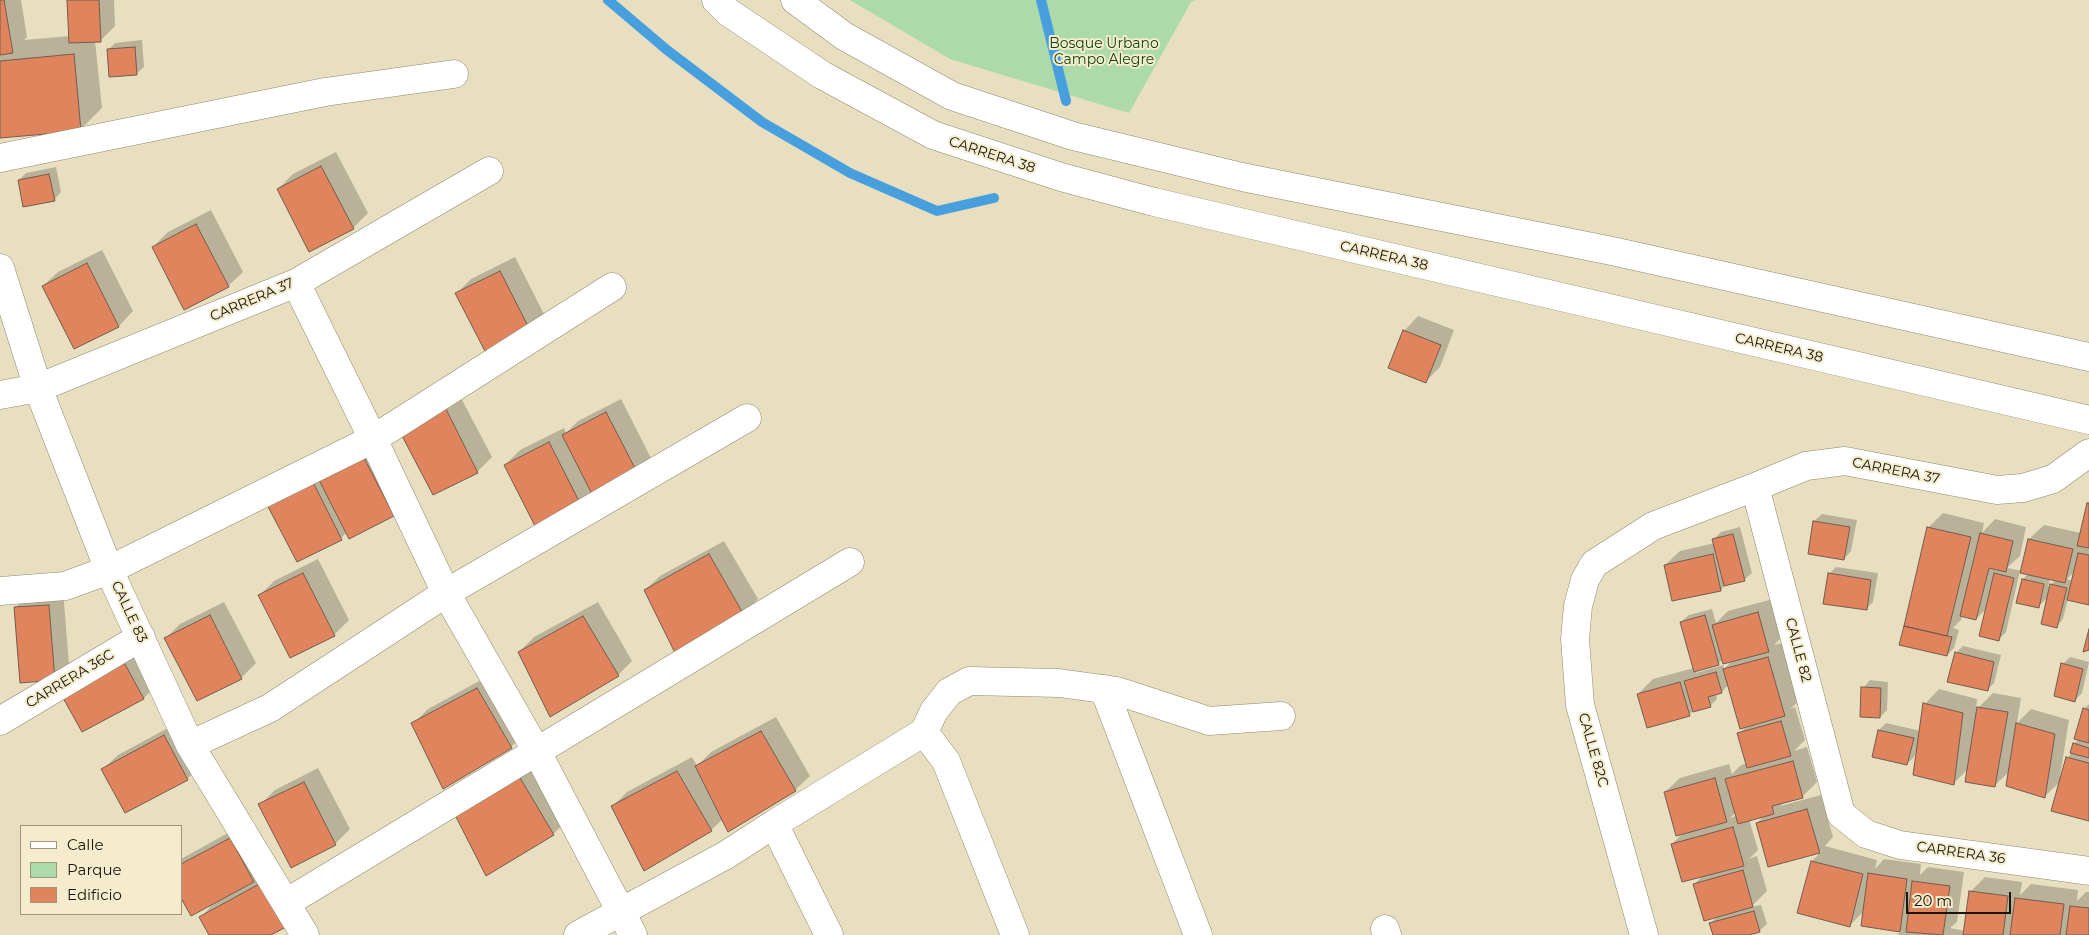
<!DOCTYPE html>
<html>
<head>
<meta charset="utf-8">
<style>
  body { margin:0 }
  #map { position:relative; width:2089px; height:935px; overflow:hidden; background:#e7dfc0; font-family:Montserrat,sans-serif }
  canvas { display:block }
  .legend { position:absolute; left:20px; top:825px; width:162px; height:90px; box-sizing:border-box; background:#f4eccd; border:1px solid #9c967f; margin:0; padding:6px 9px; list-style:none; font-size:15px; color:#18150a }
  .legend li { display:flex; align-items:center; gap:10px; height:25px }
  .legend b { width:25px; border:1px solid #9c967f }
  .scale { position:absolute; left:1906px; top:892px; width:105px; height:22px; box-sizing:border-box; border:2px solid #18150a; border-top:0; padding-left:6px; font-size:15px; line-height:18px; white-space:nowrap; color:#18150a; -webkit-text-stroke:4px #f4eccd; paint-order:stroke }
</style>
</head>
<body>
<div id="map">
<canvas width="2089" height="935"></canvas>
<ul class="legend">
<li><b style="height:6px;background:#fff"></b>Calle</li>
<li><b style="height:14px;background:#acdaaa"></b>Parque</li>
<li><b style="height:14px;background:#df845d"></b>Edificio</li>
</ul>
<div class="scale">20 m</div>
</div>
<script>
const ctx = document.querySelector('canvas').getContext('2d');
ctx.lineJoin = 'round';
function fillPath(path, color) {
  ctx.fillStyle = color;
  ctx.fill(path, 'evenodd');
}
function shape(rows) {
  const path = new Path2D();
  for (const r of rows) {
    path.moveTo(r[0], r[1]);
    for (let i = 2; i < r.length; i += 2) path.lineTo(r[i], r[i + 1]);
  }
  return path;
}
function trace(path, color, width, dash) {
  ctx.strokeStyle = color;
  ctx.lineWidth = width;
  ctx.lineCap = dash ? 'butt' : 'round';
  ctx.setLineDash(dash || []);
  ctx.stroke(path);
}
function label(font, color, halo, rows, align = 'center') {
  ctx.font = font + ' Montserrat,sans-serif';
  ctx.lineWidth = 4;
  ctx.setLineDash([]);
  ctx.textBaseline = 'middle';
  ctx.strokeStyle = halo;
  ctx.fillStyle = color;
  for (const [text, x, y, turn = 0] of rows) {
    ctx.save();
    ctx.translate(x, y);
    ctx.rotate((+turn || 0) * Math.PI / 180);
    ctx.textAlign = isNaN(turn) ? turn : align;
    if (halo) ctx.strokeText(text, 0, 0);
    ctx.fillText(text, 0, 0);
    ctx.restore();
  }
}
fillPath(shape([
  [850,0,1195,0,1191,2,1129,113,950,59]
]), '#acdaaa');
fillPath(shape([
  [0,0,21,0,27,37,24,40,70,36,69,0,114,0,115,26,100,41,95,41,102,108,81,129,0,137],
  [142,40,144,67,136,74,108,50,115,43],
  [336,152,368,213,353,228,309,250,278,189,293,174],
  [56,167,61,192,54,200,19,180,26,173],
  [211,210,243,272,228,286,153,247,168,232],
  [102,250,133,311,119,326,75,348,43,286,58,272],
  [515,257,546,318,531,333,456,294,471,279],
  [1418,316,1454,330,1440,367,1426,381,1404,331],
  [460,396,492,457,477,472,402,432],
  [621,399,652,460,580,504,505,465,520,450,564,428,566,433,578,421],
  [377,440,408,501,394,515,350,537,347,532,341,538,266,499],
  [2089,503,2089,604,2068,599,2063,619,2056,627,2048,597,2038,607,2018,602,2023,579,2029,573,2020,571,2006,632,1999,639,1987,608,1976,619,1962,616,1961,620,1953,628,1959,630,1954,648,1947,655,1928,528,1943,513,1984,523,1982,533,1995,519,2026,527,2020,556,2007,568,2022,571,2029,539,2044,525,2081,533],
  [2075,571,2073,581,2067,579],
  [2050,578,2056,580,2048,587],
  [1822,514,1857,520,1851,551,1844,559,1814,521],
  [1740,527,1752,573,1744,580,1725,585,1721,590,1665,565,1680,551,1715,543,1714,539,1721,532],
  [724,541,758,599,743,614,645,590,660,576],
  [318,559,349,620,334,635,291,657,260,595,274,581],
  [1836,567,1878,573,1873,602,1866,609,1829,574],
  [63,590,69,665,54,679,15,608,30,593],
  [1773,599,1783,636,1774,645,1783,643,1799,701,1790,709,1795,707,1805,740,1794,751,1807,747,1817,782,1802,797,1785,801,1780,806,1821,795,1833,837,1825,846,1877,860,1875,869,1884,859,1921,864,1920,875,1928,867,1964,872,1957,922,1950,928,1965,931,1970,892,1985,877,2022,882,2020,895,2031,884,2078,890,2077,901,2086,892,2089,892,2089,935,1897,935,1902,931,1862,925,1864,911,1849,926,1812,861,1822,851,1769,866,1757,823,1765,815,1749,819,1758,850,1749,859,1757,856,1767,891,1751,907,1761,905,1767,924,1759,931,1744,935,1714,935,1711,923,1719,915,1695,884,1703,875,1672,844,1684,832,1665,792,1680,778,1729,764,1732,774,1741,765,1747,763,1739,734,1748,725,1728,685,1722,692,1716,694,1717,699,1710,706,1694,710,1689,715,1638,694,1653,679,1694,668,1681,622,1689,615,1712,609,1716,623,1728,611],
  [1723,659,1733,660,1724,669,1723,665,1696,673,1695,670,1718,664],
  [1736,812,1737,816,1730,818],
  [224,602,256,663,241,678,166,638,180,624],
  [598,602,632,661,618,675,519,652,534,637],
  [135,641,158,684,144,698,83,731],
  [1963,646,2001,655,1994,683,1987,690,1956,653],
  [2070,657,2089,662,2082,693,2075,700,2063,664],
  [492,674,526,732,511,747,444,787,413,724,428,709],
  [1870,680,1888,682,1887,710,1880,717,1863,688],
  [1939,689,1977,699,1976,710,1993,693,2021,698,2017,723,2031,709,2069,720,2060,776,2062,776,2067,758,2073,752,2074,744,2079,739,2084,709,2089,704,2089,820,2061,781,2045,796,2010,771,1994,786,1969,768,1954,783,1918,751,1916,751,1914,757,1907,764,1879,730,1886,723,1921,731,1925,704],
  [776,717,810,776,795,790,723,819,711,830,613,806,627,792,692,757,697,766,711,752],
  [179,722,202,764,187,779,103,769,118,755],
  [534,762,568,820,553,834,455,811],
  [318,768,350,829,335,844,260,805,275,790],
  [244,824,268,867,254,881,276,869,268,935,210,935,201,917,214,903,181,895,181,859]
]), '#0003');
trace(shape([
  [608,0,667,50,762,122,850,173,937,211,994,198],
  [1041,0,1066,101]
]), '#489fdd', 10);
const building = shape([
  [0,0,4,0,13,53,0,55,0,0],
  [67,0,99,0,101,42,69,43,67,0],
  [135,47,137,75,109,77,107,49,135,47],
  [74,54,81,131,0,138,0,61,74,54],
  [321,166,354,229,309,252,277,189,321,166],
  [49,174,55,201,23,207,18,180,49,174],
  [196,224,229,287,184,310,152,247,196,224],
  [87,263,119,327,74,349,42,286,87,263],
  [500,271,532,334,488,357,455,293,500,271],
  [1403,330,1441,345,1426,383,1388,368,1403,330],
  [446,409,478,473,433,495,400,432,446,409],
  [606,412,639,476,594,498,562,435,606,412],
  [549,442,581,505,536,528,504,465,549,442],
  [362,454,394,516,349,539,317,476,362,454],
  [310,476,342,540,297,562,264,499,310,476],
  [2087,503,2089,503,2089,548,2077,546,2087,503],
  [1813,521,1850,527,1844,560,1808,554,1813,521],
  [1927,527,1971,537,1947,636,1904,626,1927,527],
  [1980,533,2013,541,2006,572,1989,568,1976,620,1960,616,1980,533],
  [1733,534,1745,581,1724,586,1712,539,1733,534],
  [2028,539,2073,549,2065,583,2020,573,2028,539],
  [2078,553,2089,555,2089,605,2067,600,2078,553],
  [709,554,744,615,676,655,644,590,709,554],
  [1713,554,1721,591,1672,601,1664,565,1713,554],
  [303,573,335,636,290,658,258,595,303,573],
  [1828,573,1871,580,1867,610,1823,604,1828,573],
  [1994,573,2014,578,1999,641,1979,636,1994,573],
  [2022,579,2044,584,2039,608,2016,603,2022,579],
  [2050,584,2067,588,2057,628,2041,624,2050,584],
  [49,605,55,680,20,683,14,607,49,605],
  [1758,612,1769,652,1723,664,1712,625,1758,612],
  [210,615,242,679,197,701,164,638,210,615],
  [1705,615,1719,665,1694,672,1680,622,1705,615],
  [583,616,619,676,550,717,518,652,583,616],
  [1904,626,1952,637,1947,656,1899,645,1904,626],
  [2089,629,2089,650,2083,652,2089,629],
  [1955,652,1994,662,1988,691,1947,682,1955,652],
  [120,655,144,699,82,732,58,689,120,655],
  [1768,657,1785,716,1740,729,1723,669,1768,657],
  [2061,663,2083,669,2075,702,2054,696,2061,663],
  [1716,672,1722,693,1708,697,1711,707,1693,712,1684,681,1716,672],
  [1680,682,1690,716,1647,728,1637,694,1680,682],
  [1861,687,1881,688,1880,718,1860,717,1861,687],
  [477,688,512,748,443,789,411,723,477,688],
  [1923,703,1963,713,1954,785,1913,775,1923,703],
  [1977,707,2008,712,1995,787,1965,782,1977,707],
  [2083,708,2089,710,2089,743,2074,739,2083,708],
  [1781,721,1791,756,1747,768,1737,733,1781,721],
  [2016,723,2055,734,2045,798,2006,786,2016,723],
  [1878,730,1914,738,1907,765,1872,757,1878,730],
  [761,731,796,791,728,832,695,766,761,731],
  [164,735,188,780,125,813,101,769,164,735],
  [2073,743,2089,748,2089,758,2070,753,2073,743],
  [2066,757,2089,763,2089,821,2051,811,2066,757],
  [1793,761,1803,798,1772,806,1774,814,1738,824,1725,779,1793,761],
  [677,771,712,831,644,871,611,806,677,771],
  [519,776,554,835,486,876,453,811,519,776],
  [1715,778,1727,822,1676,836,1664,792,1715,778],
  [304,782,336,845,291,868,258,804,304,782],
  [1807,809,1820,853,1768,867,1756,823,1807,809],
  [1733,827,1744,866,1682,882,1671,844,1733,827],
  [230,838,254,882,191,916,181,898,181,864,230,838],
  [1811,861,1863,874,1850,927,1797,913,1811,861],
  [1743,870,1753,907,1704,921,1693,884,1743,870],
  [1868,873,1907,879,1900,932,1861,926,1868,873],
  [1912,881,1950,886,1943,935,1906,932,1912,881],
  [261,883,286,927,271,935,209,935,199,917,261,883],
  [1969,891,2008,896,2003,935,1963,935,1969,891],
  [2015,898,2064,904,2060,935,2010,935,2015,898],
  [2070,906,2089,908,2089,935,2066,935,2070,906],
  [1754,911,1760,932,1749,935,1713,935,1709,923,1754,911]
]);
fillPath(building, '#df845d');
trace(building, '#765a4e', 1);
const minor = shape([
  [0,158,325,92,454,74],
  [0,268,38,388,109,570,190,745,305,935],
  [296,283,373,439,446,593,536,750,633,935],
  [0,395,38,388,296,283,489,171],
  [1755,487,1841,814,1866,834,1900,845,2089,871],
  [0,591,65,586,109,570,373,439,612,287],
  [1104,689,1198,935],
  [0,721,141,637],
  [924,732,946,761,1015,935],
  [190,745,270,708,446,593,747,418],
  [774,824,829,935],
  [286,903,850,562],
  [1385,929,1387,935],
  [578,935,726,855,774,824,924,732,934,711,949,692,969,681,1059,683,1117,691,1209,721,1281,716],
  [1644,935,1580,705,1575,639,1578,606,1585,580,1594,564,1653,526,1755,487,1806,466,1845,461,1997,490,2023,488,2053,479,2089,453]
]);
const major = shape([
  [716,0,728,12,822,75,933,135,1061,177,1154,202,2089,420],
  [795,0,844,36,952,96,1073,136,1242,177,1612,251,2089,357]
]);
trace(minor, '#90886b', 29);
trace(major, '#90886b', 29);
trace(minor, '#fff', 28);
trace(major, '#fff', 28);
label('14px', '#114213', '#f4eccd', [
  ["Bosque Urbano",1104,44],
  ["Campo Alegre",1104,60]
]);
label('14px', '#18150a', '#f4eccd', [
  ["CARRERA 38",992,155,18],
  ["CARRERA 38",1384,256,13],
  ["CARRERA 37",252,300,-23],
  ["CARRERA 38",1779,348,13],
  ["CARRERA 37",1896,471,11],
  ["CALLE 83",129,612,65],
  ["CALLE 82",1798,650,75],
  ["CARRERA 36C",70,679,-31],
  ["CALLE 82C",1593,750,74],
  ["CARRERA 36",1961,853,8]
]);
</script>
</body>
</html>
